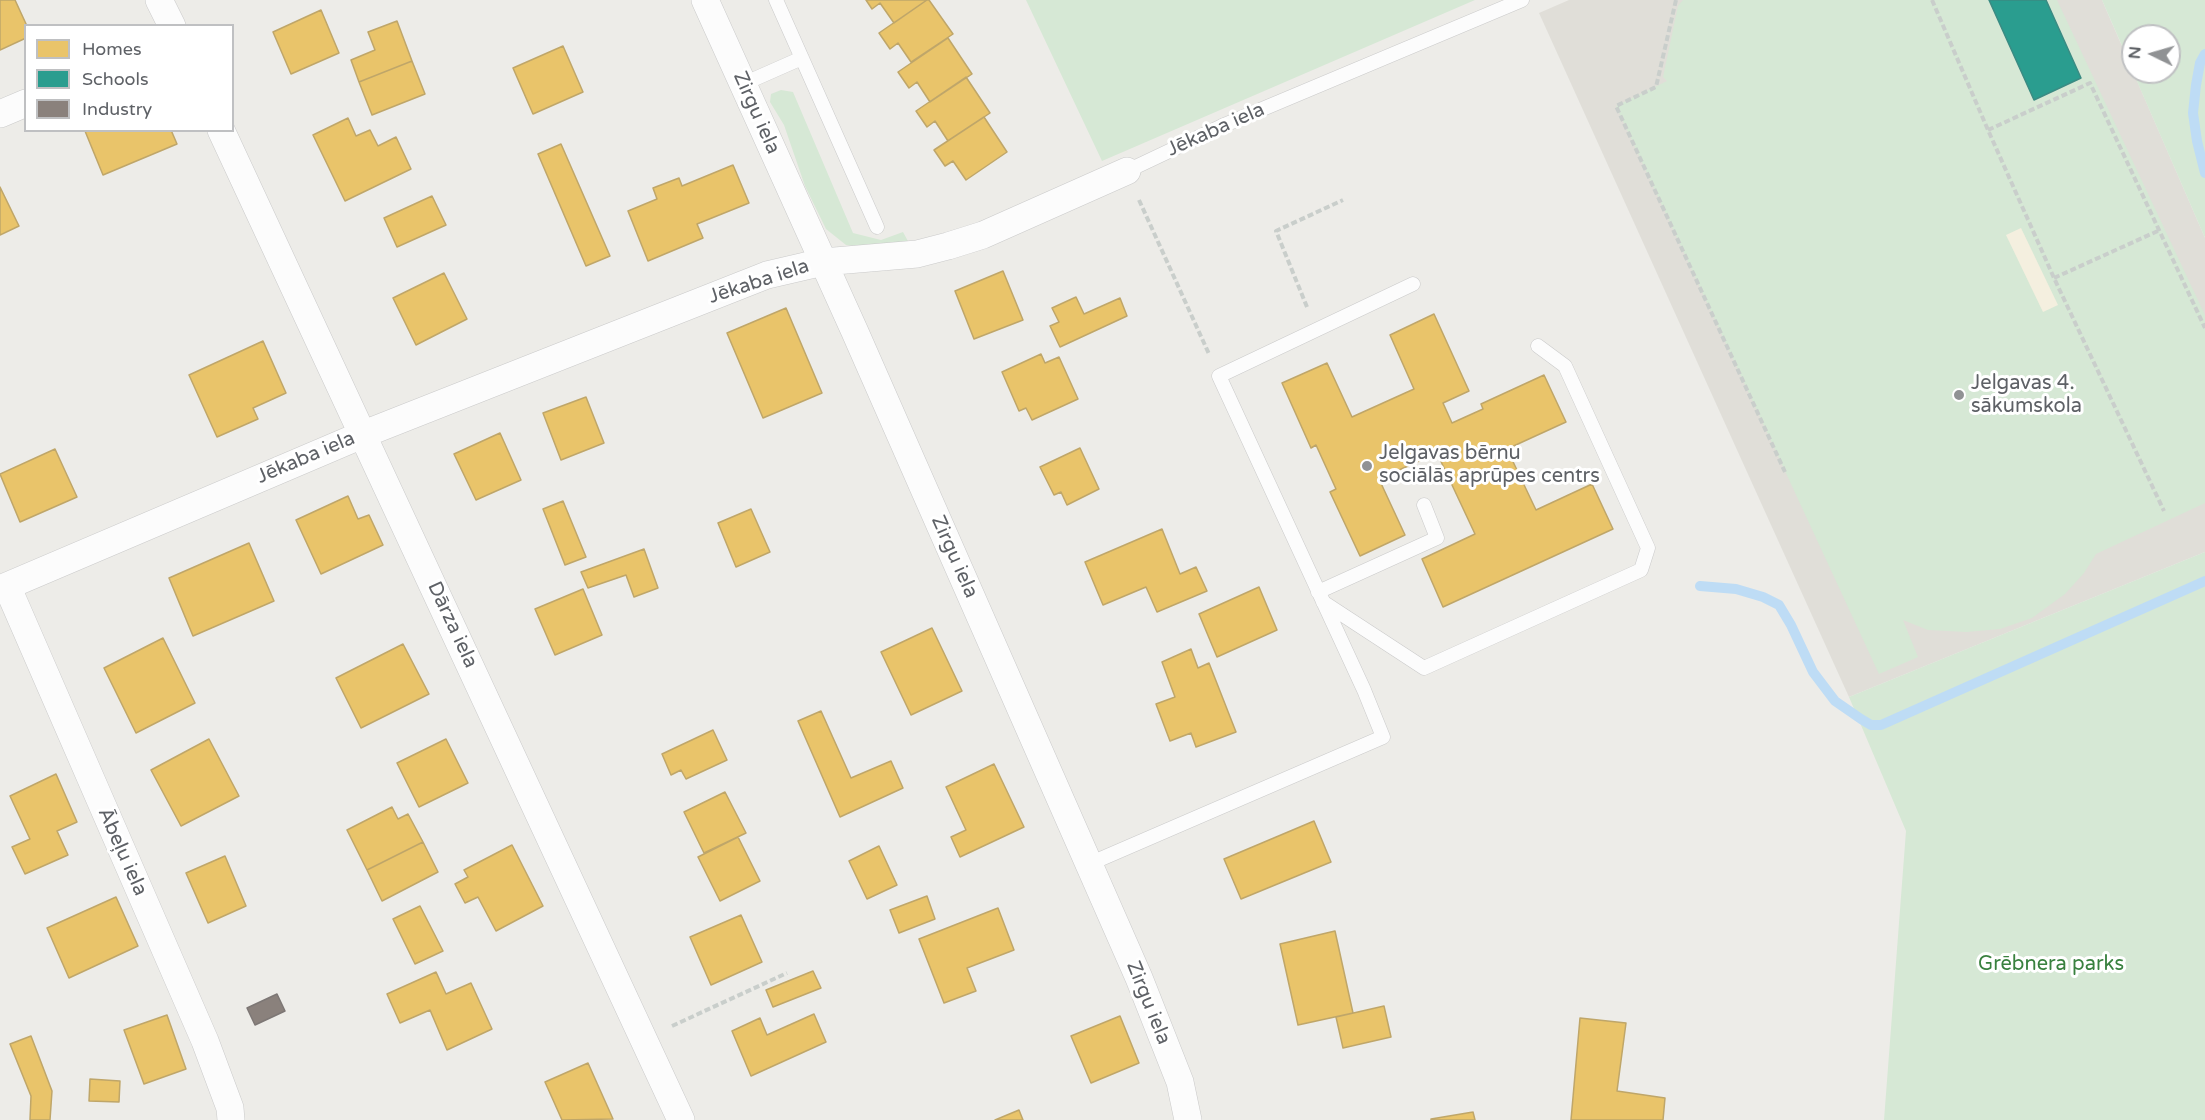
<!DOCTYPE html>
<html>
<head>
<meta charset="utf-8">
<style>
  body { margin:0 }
  #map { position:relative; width:2205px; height:1120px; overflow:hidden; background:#edece8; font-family:"Varela Round",sans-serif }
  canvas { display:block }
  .legend { position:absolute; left:24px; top:24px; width:210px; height:108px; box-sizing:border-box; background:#fff; border:2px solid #bfc0c2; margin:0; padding:8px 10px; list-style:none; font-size:18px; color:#5e6166 }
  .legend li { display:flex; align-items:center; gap:12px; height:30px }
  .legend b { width:30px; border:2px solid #bfc0c2 }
  .north { position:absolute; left:2121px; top:24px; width:60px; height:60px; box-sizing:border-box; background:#fff; border:2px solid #bfc0c2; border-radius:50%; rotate:275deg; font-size:16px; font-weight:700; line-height:24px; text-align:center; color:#5e6166 }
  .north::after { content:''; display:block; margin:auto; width:21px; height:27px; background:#909294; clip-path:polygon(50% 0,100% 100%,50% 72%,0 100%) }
</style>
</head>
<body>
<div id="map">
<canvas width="2205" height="1120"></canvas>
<ul class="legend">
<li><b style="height:16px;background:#e9c46a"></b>Homes</li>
<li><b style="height:16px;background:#2a9d8f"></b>Schools</li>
<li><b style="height:16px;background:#8a817c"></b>Industry</li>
</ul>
<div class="north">N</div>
</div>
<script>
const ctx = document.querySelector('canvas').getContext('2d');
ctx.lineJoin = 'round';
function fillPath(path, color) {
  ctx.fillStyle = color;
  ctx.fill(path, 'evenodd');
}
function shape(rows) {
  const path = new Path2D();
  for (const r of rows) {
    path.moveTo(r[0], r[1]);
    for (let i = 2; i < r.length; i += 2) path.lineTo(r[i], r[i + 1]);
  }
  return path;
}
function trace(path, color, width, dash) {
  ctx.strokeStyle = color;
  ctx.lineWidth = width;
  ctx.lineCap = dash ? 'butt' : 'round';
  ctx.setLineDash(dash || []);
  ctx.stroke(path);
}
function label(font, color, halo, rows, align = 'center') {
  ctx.font = font + ' "Varela Round",sans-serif';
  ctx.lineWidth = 6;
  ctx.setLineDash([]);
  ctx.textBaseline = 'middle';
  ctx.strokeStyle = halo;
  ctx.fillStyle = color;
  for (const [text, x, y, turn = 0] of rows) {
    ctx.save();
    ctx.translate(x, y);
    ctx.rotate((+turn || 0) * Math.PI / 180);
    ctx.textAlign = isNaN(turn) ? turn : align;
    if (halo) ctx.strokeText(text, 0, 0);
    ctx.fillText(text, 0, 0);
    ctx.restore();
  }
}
fillPath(shape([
  [1569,0,2102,0,2205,238,2205,552,1849,697,1539,13]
]), '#e0ded8');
fillPath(shape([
  [1026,0,1475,0,1102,161],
  [1683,0,2057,0,2205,315,2205,503,2096,554,2084,573,2065,594,2032,618,2000,629,1966,632,1928,630,1903,620,1918,657,1879,674,1616,106,1667,81,1663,77,1678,6],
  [2102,0,2205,0,2205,238,2133,72,2169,72,2169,36,2133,36,2133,71],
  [781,90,793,92,853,233,881,240,903,232,909,243,872,248,846,245,826,229,805,186,784,125,770,102,771,94],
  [2205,552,2205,1120,1884,1120,1906,831,1849,697]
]), '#d6e8d5');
fillPath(shape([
  [2021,228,2058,305,2043,312,2006,235]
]), '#f4efdf');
const homes = shape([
  [0,0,15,0,27,26,26,38,0,50,0,0],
  [866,0,927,0,894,23,880,3,872,9,866,0],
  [927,0,929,0,953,34,911,62,898,43,890,49,879,33,927,0],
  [321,10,339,53,291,74,273,32,321,10],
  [397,21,412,61,359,82,351,60,375,50,368,32,397,21],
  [948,38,972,74,930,102,917,82,909,88,898,72,948,38],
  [563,46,583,92,533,114,513,68,563,46],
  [412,61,425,94,372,115,359,82,412,61],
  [966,77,990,113,948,141,935,121,927,127,916,111,966,77],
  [984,117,1007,152,966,180,953,161,945,166,934,150,984,117],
  [348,118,356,136,370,130,378,146,396,137,411,169,345,201,313,135,348,118],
  [171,130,177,144,103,175,85,131,171,130],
  [561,144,610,256,586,266,538,154,561,144],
  [733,165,749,203,697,224,703,238,648,261,628,211,657,199,653,188,679,178,682,186,733,165],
  [0,187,19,226,0,235,0,187],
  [432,196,446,225,397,247,384,218,432,196],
  [1003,271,1023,320,974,339,955,291,1003,271],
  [444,273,467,319,416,345,393,298,444,273],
  [1076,297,1084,314,1120,298,1127,316,1060,347,1050,326,1059,322,1052,308,1076,297],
  [786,308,822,393,763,418,727,333,786,308],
  [1434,314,1469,391,1443,403,1452,423,1483,409,1481,404,1544,375,1566,422,1507,449,1536,510,1592,484,1613,529,1443,607,1422,559,1475,534,1437,453,1379,479,1405,535,1360,556,1330,492,1336,489,1316,445,1311,448,1282,383,1327,363,1352,417,1414,389,1390,335,1434,314],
  [263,341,286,393,253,408,258,419,217,437,189,375,263,341],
  [1041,354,1045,363,1059,357,1078,399,1032,420,1026,408,1019,411,1002,372,1041,354],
  [586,397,604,443,561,460,543,413,586,397],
  [500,433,521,480,476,500,454,454,500,433],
  [1080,448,1099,489,1067,505,1061,492,1054,495,1040,467,1080,448],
  [55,449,77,497,20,522,0,474,55,449],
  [348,496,358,519,369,515,383,545,321,574,296,520,348,496],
  [563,501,586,557,565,565,543,509,563,501],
  [751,509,770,552,736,567,718,523,751,509],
  [1162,529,1180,574,1196,567,1207,591,1157,612,1146,587,1103,605,1085,562,1162,529],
  [249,543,274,601,193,636,169,578,249,543],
  [644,549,658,588,634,597,626,575,588,588,581,572,644,549],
  [1259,587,1277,630,1217,657,1199,614,1259,587],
  [583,589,602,635,555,655,535,609,583,589],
  [932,628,962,691,911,715,881,652,932,628],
  [163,638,195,703,136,733,104,668,163,638],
  [403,644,429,694,361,728,336,678,403,644],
  [1191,649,1198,668,1209,663,1236,732,1196,747,1191,733,1170,741,1156,704,1175,697,1162,662,1191,649],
  [821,711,851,778,891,761,903,788,840,817,798,721,821,711],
  [713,730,727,760,686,779,681,770,671,775,662,754,713,730],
  [209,739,239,796,181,826,151,770,209,739],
  [446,739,468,783,419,807,397,763,446,739],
  [994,764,1024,827,960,857,951,837,966,830,946,787,994,764],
  [56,774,77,822,57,831,68,855,25,874,12,847,30,839,10,796,56,774],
  [725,792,746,833,704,853,684,812,725,792],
  [392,807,398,819,408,814,423,842,367,870,347,830,392,807],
  [1314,821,1331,862,1241,899,1224,859,1314,821],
  [738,837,760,881,720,901,698,857,738,837],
  [423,842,438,872,382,901,367,870,423,842],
  [512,845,543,906,496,931,478,897,465,903,455,884,468,877,464,870,512,845],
  [879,846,897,885,867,899,849,861,879,846],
  [225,856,246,906,208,923,186,873,225,856],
  [927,896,935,919,899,933,890,910,927,896],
  [116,897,138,946,69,978,47,928,116,897],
  [420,906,443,951,415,964,393,919,420,906],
  [998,908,1014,950,967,968,976,991,944,1003,919,939,998,908],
  [741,915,762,962,711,985,690,937,741,915],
  [1335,931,1353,1013,1298,1025,1280,944,1335,931],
  [813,971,821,988,773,1007,766,990,813,971],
  [436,972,446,994,471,983,492,1029,447,1050,430,1010,400,1023,387,994,436,972],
  [1384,1006,1391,1037,1343,1048,1336,1017,1384,1006],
  [814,1014,826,1042,751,1076,732,1031,760,1018,767,1035,814,1014],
  [167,1015,186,1069,144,1084,124,1030,167,1015],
  [1120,1016,1139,1063,1091,1083,1071,1036,1120,1016],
  [1580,1018,1626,1023,1617,1091,1665,1098,1663,1120,1571,1120,1580,1018],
  [31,1036,52,1091,50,1120,30,1120,31,1096,10,1044,31,1036],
  [588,1063,613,1119,562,1120,545,1082,588,1063],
  [90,1079,120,1081,119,1102,89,1101,90,1079],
  [1019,1110,1023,1120,995,1120,1019,1110],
  [1473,1112,1475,1120,1431,1120,1431,1119,1473,1112]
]);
fillPath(homes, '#e9c46a');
trace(homes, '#bfa669', 1.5);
const schools = shape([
  [1989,0,2046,0,2081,78,2034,100,1989,0]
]);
fillPath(schools, '#2a9d8f');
trace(schools, '#3a8b83', 1.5);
const industry = shape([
  [277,994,285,1011,255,1025,247,1008,277,994]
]);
fillPath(industry, '#8a817c');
trace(industry, '#7d7775', 1.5);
trace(shape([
  [2205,54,2200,63,2196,85,2193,113,2197,141,2205,173],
  [1700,586,1736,589,1763,597,1779,605,1791,625,1813,672,1835,701,1861,719,1871,725,1881,725,2205,581]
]), '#bedcf5', 10);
const service = shape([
  [776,0,877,227],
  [743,84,802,58],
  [1127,171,1222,126,1522,0],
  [1318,592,1437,538,1424,505],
  [1323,602,1424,668,1641,570,1648,548,1565,366,1538,346],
  [1089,864,1383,737,1364,690,1219,376,1413,284]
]);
const minor = shape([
  [159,0,172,26],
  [705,0,855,332,1139,978,1180,1082,1188,1120],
  [0,114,26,103],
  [221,130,681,1120],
  [7,586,205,1041,230,1108,231,1120],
  [0,589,364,434,767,275,823,262,917,254,948,246,983,235,1127,171]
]);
trace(service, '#cacaca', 15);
trace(minor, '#cacaca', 28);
trace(shape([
  [1676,0,1656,87,1616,106,1785,472],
  [1932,0,1988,130,2054,278,2164,511],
  [1988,130,2090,83,2205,328],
  [1139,200,1209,354],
  [2054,278,2160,230],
  [1307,307,1276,231,1343,200],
  [672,1026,787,973]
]), '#c9cecb', 4, [6, 3]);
trace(service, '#fcfcfc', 14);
trace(minor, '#fcfcfc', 27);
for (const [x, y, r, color] of [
  [1959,395,6,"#909294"],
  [1367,466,6,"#909294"]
]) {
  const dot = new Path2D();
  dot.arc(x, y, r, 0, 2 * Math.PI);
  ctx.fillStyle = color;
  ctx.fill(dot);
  trace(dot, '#fff', 2);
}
label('20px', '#5e6166', '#fff', [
  ["Zirgu iela",756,113,66],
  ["Jēkaba iela",1216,130,-24],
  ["Jēkaba iela",759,282,-18],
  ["Jēkaba iela",306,458,-23],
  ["Zirgu iela",954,557,66],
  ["Dārza iela",452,625,65],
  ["Ābeļu iela",122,852,66],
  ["Zirgu iela",1148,1003,68]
]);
label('20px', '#5e6166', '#fff', [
  ["Jelgavas 4.",1971,384],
  ["sākumskola",1971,407],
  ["Jelgavas bērnu",1379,454],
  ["sociālās aprūpes centrs",1379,477]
], 'left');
label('20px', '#39813f', '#fff', [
  ["Grēbnera parks",2051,965]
]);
</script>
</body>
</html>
